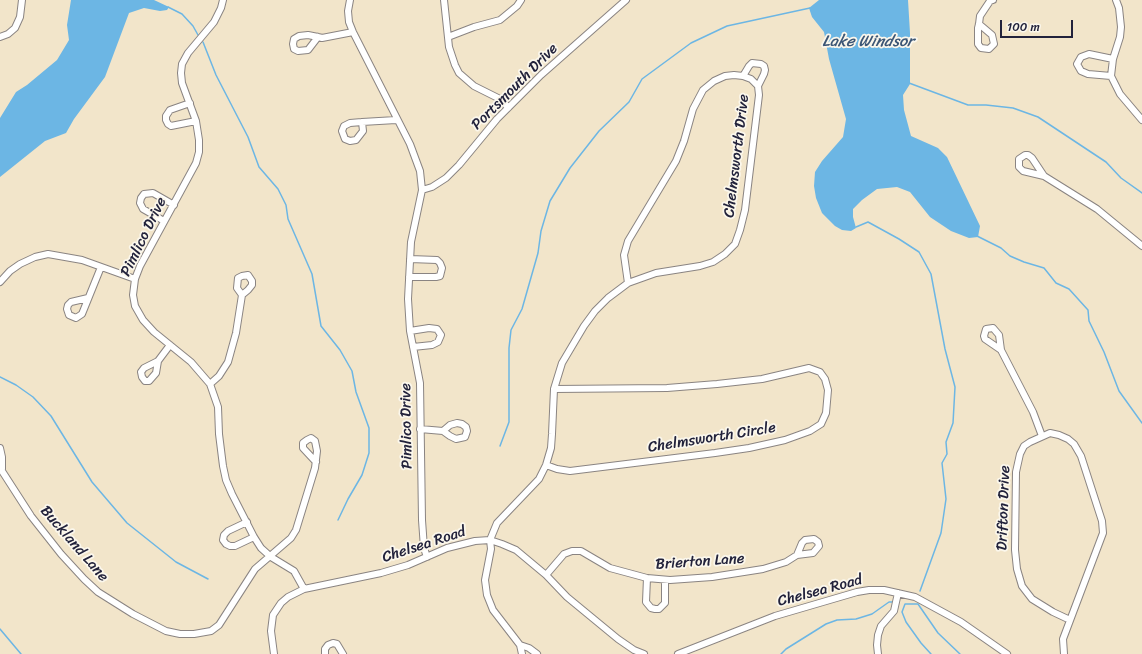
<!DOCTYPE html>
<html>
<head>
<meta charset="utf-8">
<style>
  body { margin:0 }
  #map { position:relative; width:1142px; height:654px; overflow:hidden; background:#f2e5ca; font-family:Sriracha,sans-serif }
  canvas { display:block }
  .scale { position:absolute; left:1000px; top:20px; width:73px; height:18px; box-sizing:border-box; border:2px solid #22223b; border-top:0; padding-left:5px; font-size:12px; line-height:14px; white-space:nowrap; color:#22223b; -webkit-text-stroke:3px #fbf7ec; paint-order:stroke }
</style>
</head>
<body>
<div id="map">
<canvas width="1142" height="654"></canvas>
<div class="scale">100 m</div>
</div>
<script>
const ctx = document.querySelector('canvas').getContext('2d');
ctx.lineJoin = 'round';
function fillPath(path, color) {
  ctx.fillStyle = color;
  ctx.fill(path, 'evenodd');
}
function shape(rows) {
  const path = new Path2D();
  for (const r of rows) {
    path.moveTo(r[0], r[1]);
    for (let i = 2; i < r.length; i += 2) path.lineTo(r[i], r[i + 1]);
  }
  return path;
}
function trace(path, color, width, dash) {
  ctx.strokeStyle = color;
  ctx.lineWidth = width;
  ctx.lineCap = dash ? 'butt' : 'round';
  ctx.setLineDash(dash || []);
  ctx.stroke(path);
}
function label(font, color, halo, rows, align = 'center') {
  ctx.font = font + ' Sriracha,sans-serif';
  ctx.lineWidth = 3.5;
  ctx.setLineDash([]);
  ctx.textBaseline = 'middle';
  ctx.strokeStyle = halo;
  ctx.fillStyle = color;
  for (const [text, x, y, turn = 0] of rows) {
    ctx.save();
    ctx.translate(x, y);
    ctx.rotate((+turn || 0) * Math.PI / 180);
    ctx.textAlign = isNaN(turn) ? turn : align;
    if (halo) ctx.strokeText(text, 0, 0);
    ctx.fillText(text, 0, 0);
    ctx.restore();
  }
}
fillPath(shape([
  [71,0,154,0,169,7,167,10,160,11,144,8,129,13,105,77,74,119,66,133,45,141,0,177,0,118,16,92,27,85,57,60,69,40,67,25],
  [819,0,908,0,910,33,910,84,903,95,904,110,911,136,938,148,947,157,980,226,978,237,969,238,951,231,930,217,910,192,897,187,877,189,862,200,853,209,853,217,856,228,851,231,842,230,835,226,822,213,816,198,814,186,815,172,822,161,843,137,846,119,829,59,824,32,812,17,809,8]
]), '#6cb6e4');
trace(shape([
  [168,7,182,14,193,26,198,35],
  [203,42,216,75,248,137,259,167,278,189,286,205,288,219,312,274,321,326,340,350,352,371,356,392,369,428,369,453,362,475,348,499,338,520],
  [909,83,968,105,986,105,1013,108,1038,117,1106,162,1121,178,1142,193],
  [856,227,868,222,899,239,919,252,931,274,945,349,955,387,953,423,946,442,947,454,942,463,946,499,941,533,920,591],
  [977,236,1001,248,1010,256,1024,262,1044,268,1056,283,1069,289,1088,310,1089,321,1104,352,1119,391,1142,423],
  [0,377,16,385,33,397,51,416,92,482,127,523,176,562,208,579],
  [500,446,509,422,509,348,511,330,522,309,538,253,541,231,550,201,570,168,599,131,629,102,642,79,691,43,727,26,810,8],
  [0,629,21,654],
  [781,654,786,649,826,624,837,620,856,619,872,614,889,602,892,602],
  [931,654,921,643,906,622,902,612,905,604,918,604,938,633,960,654]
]), '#6cb6e4', 1.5);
const minor = shape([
  [223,0,221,8,214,22,188,53,182,64,181,73,182,83,196,121,199,140,199,152,196,163,140,266,135,279,133,295,135,306,143,320,154,332,191,362,210,384,218,407,219,434,223,466,226,480,232,494,254,537,261,548,271,557,294,571,304,589],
  [350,0,348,11,349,22,353,32,410,144,420,171,422,190,411,242,408,299,410,331,420,383,422,520,424,548,427,557],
  [444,0,449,47,455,65,459,73,474,86,502,100,508,108],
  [1116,0,1119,8,1121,27,1120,37,1113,59,1111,76,1120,94,1142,120],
  [979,24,992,35,994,44,989,49,981,48,978,44,978,28,979,24,980,16,990,1,993,0],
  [0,37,8,34,15,28,20,17,22,0],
  [318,37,308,50,298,51,294,49,293,44,294,39,299,36,308,35,318,37,322,38,353,32],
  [448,37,474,27,500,20,517,6,521,0],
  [743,76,749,66,752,63,761,64,764,66,765,70,764,74,758,86],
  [1111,76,1088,74,1081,71,1077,64,1081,57,1089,54,1113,59],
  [190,103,170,110,166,116,166,120,168,124,171,126,196,121],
  [362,122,363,131,356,140,350,141,345,139,342,131,344,126,350,123,362,122,396,120],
  [1044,176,1032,158,1028,155,1025,155,1019,159,1019,167,1023,171,1044,176,1097,209,1142,246],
  [422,190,432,187,446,178,459,165,497,119,541,75,626,0],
  [164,221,143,209,140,203,141,198,144,194,153,193,174,205],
  [409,277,436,277,440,276,442,268,440,263,437,260,410,259],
  [0,282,10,271,20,264,35,257,48,254,82,260,135,279],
  [88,298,71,302,68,305,67,309,69,315,76,318,82,314,101,267],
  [410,331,429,328,437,329,441,335,438,342,432,345,413,347],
  [1001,350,985,339,984,336,986,329,993,328,999,335,1001,350,1033,412,1042,436],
  [158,361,156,373,149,381,145,381,142,377,141,372,144,368,158,361,170,345],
  [210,384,219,376,228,362,236,333,242,295,248,290,252,285,252,281,248,275,242,276,238,278,237,288,242,295],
  [420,429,443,431,450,436,456,439,465,437,467,431,466,427,462,424,457,423,450,425,443,431],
  [0,448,2,457,2,469],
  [546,465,557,469,570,471,715,453,749,448,785,440,810,431,821,424,826,413,828,390,825,379,820,372,809,368,762,379,717,384,667,388,554,389],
  [0,468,31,516,61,554,84,579,98,592,133,614,166,631,180,634,194,634,211,631,219,625,255,569,291,538,296,530,315,468,317,451,315,441,311,438,307,440,303,443,303,448,316,462],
  [247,522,228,531,224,535,223,540,226,544,230,546,235,546,254,537],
  [546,575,564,554,572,551,581,551,610,568,647,578,670,580,712,577,763,569,786,562,797,555,813,553,819,546,818,542,814,539,805,540,802,543,797,555],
  [647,578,646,602,651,608,655,609,659,609,665,603,665,580],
  [520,645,529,648,537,654],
  [274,654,271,631,273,615,281,603,288,597,304,589,381,573,408,565,447,548,475,541,490,540,502,544,516,550,546,575,567,597,618,639,634,650,644,654],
  [325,654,325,649,328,645,333,643,337,644,343,654],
  [522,654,520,645,493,610,487,595,485,580,491,549,490,540,497,523,539,479,546,465,551,448,552,434,554,389,562,363,584,326,595,311,608,298,628,283,656,273,700,266,713,262,725,254,735,244,740,230,745,210,759,95,758,86,751,79,743,76,734,75,725,76,714,81,703,90,693,109,684,141,676,161,628,241,624,255,628,283],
  [678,654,775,616,857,592,869,590,884,590,915,597,961,622,1007,654],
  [878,654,877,645,878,635,881,626,894,611,898,593],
  [1064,654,1063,639,1103,533,1102,521,1081,456,1074,444,1068,439,1059,435,1050,433,1030,442,1024,446,1020,454,1016,472,1015,550,1017,569,1022,586,1032,599,1053,612,1070,620]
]);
trace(minor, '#8a8482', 8);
trace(minor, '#fff', 6);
label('15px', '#22223b', '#fbf7ec', [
  ["Portsmouth Drive",515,87,-45],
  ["Chelmsworth Drive",737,156,-83],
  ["Pimlico Drive",144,237,-64],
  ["Pimlico Drive",407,426,-91],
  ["Chelmsworth Circle",712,438,-9],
  ["Drifton Drive",1004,508,-88],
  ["Buckland Lane",74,544,49],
  ["Chelsea Road",424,545,-18],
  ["Brierton Lane",700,562,-4],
  ["Chelsea Road",820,591,-15]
]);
label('italic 16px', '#3c5676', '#fbf7ec', [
  ["Lake Windsor",868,42]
]);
</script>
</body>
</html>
